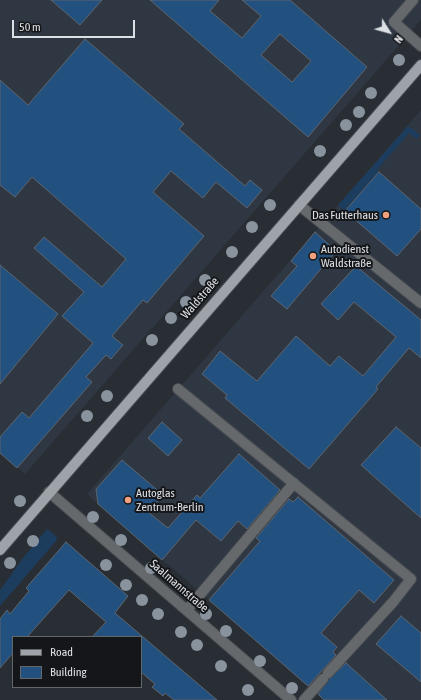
<!DOCTYPE html>
<html>
<head>
<meta charset="utf-8">
<style>
  body { margin:0 }
  #map { position:relative; width:421px; height:700px; overflow:hidden; background:#292e34; font-family:"Asap Condensed",sans-serif }
  canvas { display:block }
  .legend { position:absolute; left:12px; top:636px; width:130px; height:52px; box-sizing:border-box; background:#141619; border:1px solid #64676a; margin:0; padding:5px 7px; list-style:none; font-size:12px; color:#dde0e4 }
  .legend li { display:flex; align-items:center; gap:8px; height:20px }
  .legend b { width:20px; border:1px solid #64676a }
  .north { position:absolute; left:369px; top:12px; width:40px; height:40px; -webkit-text-stroke:3px #141619; paint-order:stroke; rotate:127deg; font-size:11px; font-weight:700; line-height:16px; text-align:center; color:#dde0e4 }
  .north::after { content:''; display:block; margin:auto; width:14px; height:18px; background:#dde0e4; clip-path:polygon(50% 0,100% 100%,50% 72%,0 100%) }
  .scale { position:absolute; left:12px; top:20px; width:123px; height:18px; box-sizing:border-box; border:2px solid #dde0e4; border-top:0; padding-left:5px; font-size:12px; line-height:14px; white-space:nowrap; color:#dde0e4; -webkit-text-stroke:3px #141619; paint-order:stroke }
</style>
</head>
<body>
<div id="map">
<canvas width="421" height="700"></canvas>
<ul class="legend">
<li><b style="height:5px;background:#9ea3aa"></b>Road</li>
<li><b style="height:11px;background:#22507f"></b>Building</li>
</ul>
<div class="north">N</div>
<div class="scale">50 m</div>
</div>
<script>
const ctx = document.querySelector('canvas').getContext('2d');
ctx.lineJoin = 'round';
function fillPath(path, color) {
  ctx.fillStyle = color;
  ctx.fill(path, 'evenodd');
}
function shape(rows) {
  const path = new Path2D();
  for (const r of rows) {
    path.moveTo(r[0], r[1]);
    for (let i = 2; i < r.length; i += 2) path.lineTo(r[i], r[i + 1]);
  }
  return path;
}
function trace(path, color, width, dash) {
  ctx.strokeStyle = color;
  ctx.lineWidth = width;
  ctx.lineCap = dash ? 'butt' : 'round';
  ctx.setLineDash(dash || []);
  ctx.stroke(path);
}
function label(font, color, halo, rows, align = 'center') {
  ctx.font = font + ' "Asap Condensed",sans-serif';
  ctx.lineWidth = 4;
  ctx.setLineDash([]);
  ctx.textBaseline = 'middle';
  ctx.strokeStyle = halo;
  ctx.fillStyle = color;
  for (const [text, x, y, turn = 0] of rows) {
    ctx.save();
    ctx.translate(x, y);
    ctx.rotate((+turn || 0) * Math.PI / 180);
    ctx.textAlign = isNaN(turn) ? turn : align;
    if (halo) ctx.strokeText(text, 0, 0);
    ctx.fillText(text, 0, 0);
    ctx.restore();
  }
}
fillPath(shape([
  [0,0,421,0,421,20,25,474,0,453],
  [421,110,421,700,324,700,87,494]
]), '#2f3742');
fillPath(shape([
  [408,126,420,135,417,139,409,133,377,170,379,172,345,211,338,205],
  [47,529,57,537,56,541,0,606,0,590,23,558]
]), '#1d3d5e');
const building = shape([
  [51,0,102,0,80,25,51,0],
  [150,0,219,0,210,11,242,38,261,16,242,0,290,0,367,67,308,137,150,0],
  [280,34,311,61,292,82,261,55,280,34],
  [85,39,184,124,179,129,245,186,250,180,262,190,247,208,216,182,203,198,171,171,153,192,204,236,147,303,143,300,112,336,123,345,111,359,106,355,86,377,92,382,17,468,0,453,0,437,22,412,29,418,93,343,62,316,84,292,34,248,44,237,102,287,126,259,32,177,15,197,0,185,0,80,28,105,85,39],
  [379,172,421,209,421,229,397,256,345,211,379,172],
  [315,232,336,251,287,309,271,296,297,266,291,261,315,232],
  [0,265,58,314,0,384,0,265],
  [356,266,421,320,421,358,409,348,376,387,378,389,309,469,225,398,227,395,202,374,220,351,257,381,296,336,330,366,339,356,363,376,396,337,354,302,338,320,321,304,356,266],
  [162,422,182,440,168,456,148,438,162,422],
  [396,427,421,448,421,518,361,465,396,427],
  [239,454,280,490,247,529,238,521,221,541,196,520,162,560,98,504,96,489,122,460,163,495,148,512,168,528,197,495,200,498,239,454],
  [298,497,394,580,374,603,359,590,321,633,337,647,333,652,336,655,308,686,209,600,260,541,256,538,289,499,293,502,298,497],
  [66,542,128,596,115,613,217,700,174,700,165,693,163,696,152,687,155,684,141,672,141,637,92,637,106,622,69,590,27,637,13,637,13,653,0,668,0,619,7,610,10,614,29,591,26,588,66,542],
  [401,616,421,633,421,682,376,644,401,616],
  [346,663,366,681,387,700,324,700,318,694,329,679,346,663]
]);
fillPath(building, '#22507f');
trace(building, '#5f656c', 1);
const minor = shape([
  [413,0,394,22,421,46],
  [299,205,421,303],
  [178,389,411,579,393,602,328,673],
  [49,492,291,700],
  [187,610,294,483],
  [304,700,323,679]
]);
const major = shape([
  [0,550,421,65]
]);
trace(minor, '#464a50', 12);
trace(major, '#464a50', 12);
trace(minor, '#66696c', 10);
trace(major, '#9ea3aa', 10);
ctx.fillStyle = '#89939e';
for (const [x, y] of [
  [399,60],
  [371,93],
  [359,112],
  [346,125],
  [320,151],
  [270,205],
  [252,227],
  [232,252],
  [205,280],
  [186,302],
  [171,318],
  [152,340],
  [107,396],
  [87,416],
  [20,501],
  [93,517],
  [121,540],
  [33,541],
  [10,563],
  [106,565],
  [151,568],
  [126,585],
  [142,600],
  [158,614],
  [206,614],
  [226,631],
  [181,632],
  [197,645],
  [260,661],
  [221,666],
  [292,688],
  [248,690]
]) {
  ctx.beginPath();
  ctx.arc(x, y, 6, 0, 2 * Math.PI);
  ctx.fill();
}
for (const [x, y, r, color] of [
  [386,215,4,"#f2a080"],
  [313,256,4,"#f2a080"],
  [128,500,4,"#f2a080"]
]) {
  const dot = new Path2D();
  dot.arc(x, y, r, 0, 2 * Math.PI);
  ctx.fillStyle = color;
  ctx.fill(dot);
  trace(dot, '#141619', 1.5);
}
label('12px', '#dde0e4', '#141619', [
  ["Das Futterhaus",378,215,"right"],
  ["Autodienst",321,249],
  ["Waldstraße",321,263],
  ["Autoglas",136,493],
  ["Zentrum-Berlin",136,507]
], 'left');
label('12px', '#dde0e4', '#141619', [
  ["Waldstraße",200,298,-49],
  ["Saalmannstraße",179,586,41]
]);
</script>
</body>
</html>
